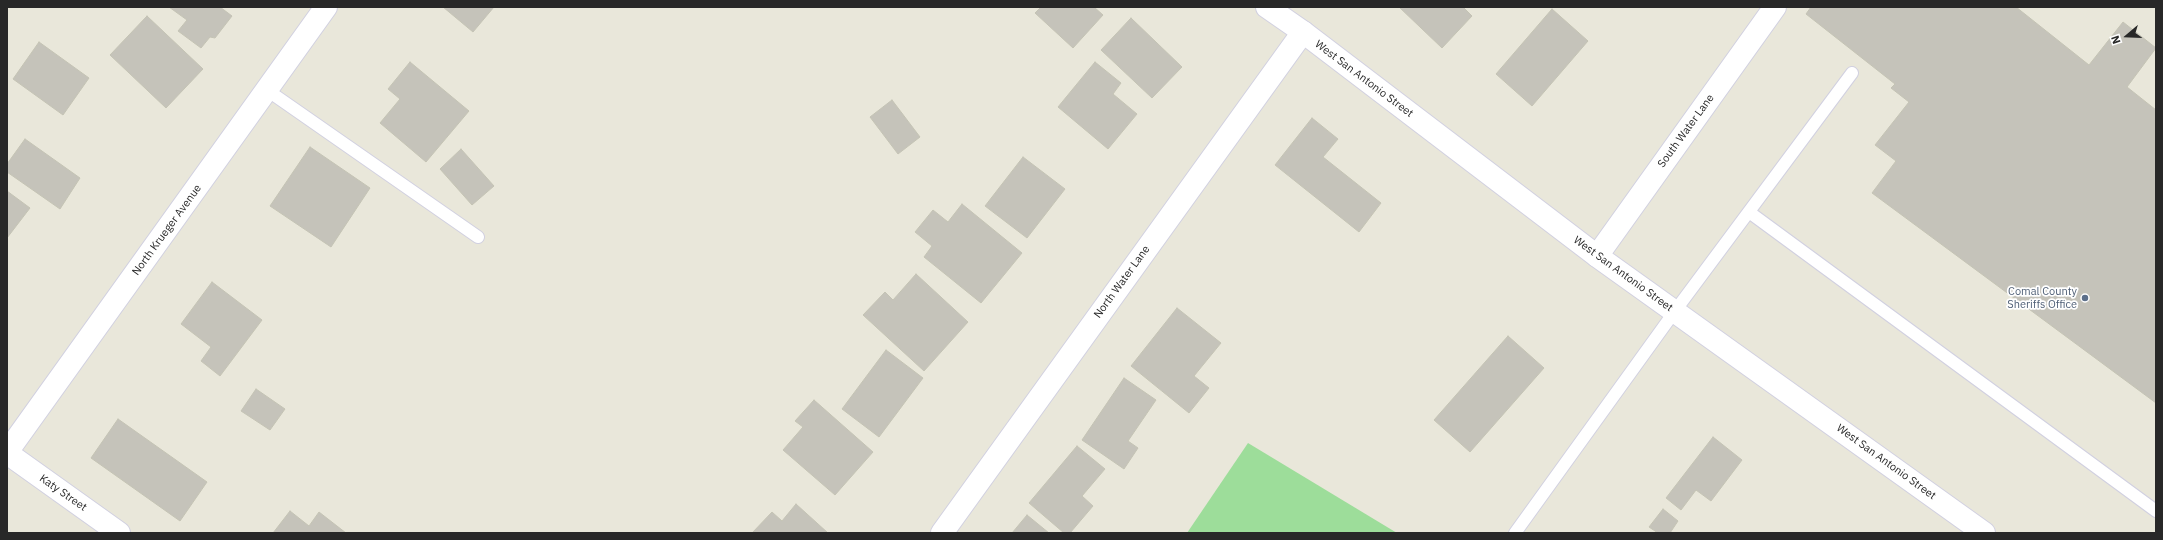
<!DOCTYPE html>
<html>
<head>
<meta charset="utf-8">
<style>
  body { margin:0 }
  #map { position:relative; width:2163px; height:540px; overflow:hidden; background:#e9e7da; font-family:"IBM Plex Sans",sans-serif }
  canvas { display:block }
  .frame { position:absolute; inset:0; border:8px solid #282828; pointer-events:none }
  .north { position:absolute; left:2107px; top:16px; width:40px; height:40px; -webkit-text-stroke:3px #fff; paint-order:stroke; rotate:251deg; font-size:11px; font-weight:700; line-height:16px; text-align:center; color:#282828 }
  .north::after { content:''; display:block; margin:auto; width:14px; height:18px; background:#282828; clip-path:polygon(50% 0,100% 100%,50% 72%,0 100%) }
</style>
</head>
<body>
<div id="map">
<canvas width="2163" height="540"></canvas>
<div class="frame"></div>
<div class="north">N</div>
</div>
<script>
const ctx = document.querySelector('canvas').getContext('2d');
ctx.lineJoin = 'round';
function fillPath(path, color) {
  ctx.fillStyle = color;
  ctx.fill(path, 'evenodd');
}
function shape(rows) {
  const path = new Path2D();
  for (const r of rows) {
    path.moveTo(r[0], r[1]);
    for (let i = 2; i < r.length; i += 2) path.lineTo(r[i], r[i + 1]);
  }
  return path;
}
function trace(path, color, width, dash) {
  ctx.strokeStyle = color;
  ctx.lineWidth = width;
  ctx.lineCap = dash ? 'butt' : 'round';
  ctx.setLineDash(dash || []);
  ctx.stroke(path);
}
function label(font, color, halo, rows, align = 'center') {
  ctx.font = font + ' "IBM Plex Sans",sans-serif';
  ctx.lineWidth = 3.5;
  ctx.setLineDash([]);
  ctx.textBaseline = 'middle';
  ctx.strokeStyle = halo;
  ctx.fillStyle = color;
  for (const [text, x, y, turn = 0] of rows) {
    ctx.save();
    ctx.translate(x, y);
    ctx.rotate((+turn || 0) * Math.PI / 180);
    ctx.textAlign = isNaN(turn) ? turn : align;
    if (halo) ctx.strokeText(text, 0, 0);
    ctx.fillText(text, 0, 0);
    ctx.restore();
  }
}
fillPath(shape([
  [1248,443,1397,533,1187,533]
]), '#9ddd9a');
const building = shape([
  [169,7,220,7,232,16,215,38,210,37,201,48,178,31,187,20,169,7],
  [443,7,494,7,473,32,443,7],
  [1041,7,1094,7,1103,15,1073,48,1035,13,1041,7],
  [1399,7,1463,7,1472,16,1442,48,1399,7],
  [1811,7,2016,7,2089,65,2123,22,2156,48,2127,87,2156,110,2156,403,1872,193,1896,161,1875,145,1909,102,1891,88,1895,84,1806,14,1811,7],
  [1552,9,1588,41,1532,106,1496,74,1552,9],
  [147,16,203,69,166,108,110,55,147,16],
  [1131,18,1182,67,1152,98,1101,50,1131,18],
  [39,42,89,78,63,115,13,79,39,42],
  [410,62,469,111,426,162,380,123,400,99,388,89,410,62],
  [1095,62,1121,83,1113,94,1137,114,1108,149,1058,107,1095,62],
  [892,100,920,137,898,154,870,117,892,100],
  [1312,118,1338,139,1323,157,1381,203,1359,232,1275,165,1312,118],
  [25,139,80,178,60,209,7,172,7,164,25,139],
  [310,147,370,188,331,247,270,206,310,147],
  [461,149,494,186,472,205,440,169,461,149],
  [1023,157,1065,189,1027,238,985,206,1023,157],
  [7,191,30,208,7,238,7,191],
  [962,204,1022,253,981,303,924,257,932,246,915,232,933,210,948,222,962,204],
  [916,274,968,322,924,371,863,315,885,292,893,300,916,274],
  [212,282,262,320,220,376,201,361,211,347,181,324,212,282],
  [1177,308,1221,343,1194,376,1209,388,1189,413,1131,366,1177,308],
  [1508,336,1544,368,1470,452,1434,420,1508,336],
  [886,350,923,378,879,437,842,409,886,350],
  [1124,378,1156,400,1128,441,1138,448,1124,469,1082,440,1124,378],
  [256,389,285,409,270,430,241,411,256,389],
  [814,400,873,452,835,495,783,450,803,427,795,421,814,400],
  [118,419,207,482,180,521,91,458,118,419],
  [1713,437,1742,460,1711,501,1696,490,1681,510,1666,498,1713,437],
  [1077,446,1105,469,1082,496,1093,506,1070,533,1064,533,1029,503,1077,446],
  [796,504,828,533,752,533,772,512,782,521,796,504],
  [1663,509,1678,521,1670,533,1658,533,1649,527,1663,509],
  [290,511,309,526,319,512,346,533,273,533,290,511],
  [1027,515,1049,533,1012,533,1027,515]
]);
fillPath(building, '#c5c3ba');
trace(building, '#c4c3b4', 1);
const service = shape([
  [267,90,478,237],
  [1749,212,2156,511],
  [1515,533,1675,311,1852,73]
]);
const minor = shape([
  [1597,256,1775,7],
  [7,452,326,7],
  [7,453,119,533],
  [942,533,1303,32]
]);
const tertiary = shape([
  [1267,7,1303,32,1597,256,1984,533]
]);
trace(service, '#d1d0e0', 14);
trace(minor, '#d1d0e0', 24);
trace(tertiary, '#d1d0e0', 24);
trace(service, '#fff', 12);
trace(minor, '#fff', 22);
trace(tertiary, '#fff', 22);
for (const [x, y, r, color] of [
  [2085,298,4,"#5c6f8a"]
]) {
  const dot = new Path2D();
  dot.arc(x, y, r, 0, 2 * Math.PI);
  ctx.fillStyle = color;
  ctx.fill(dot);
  trace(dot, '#fff', 1.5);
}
label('11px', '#282828', '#fff', [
  ["West San Antonio Street",1364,79,37],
  ["South Water Lane",1686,131,-54],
  ["North Krueger Avenue",167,230,-54],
  ["West San Antonio Street",1623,274,36],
  ["North Water Lane",1122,282,-54],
  ["West San Antonio Street",1886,462,36],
  ["Katy Street",63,493,35]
]);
label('11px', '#4e5e75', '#fff', [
  ["Comal County",2077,292],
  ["Sheriffs Office",2077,305]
], 'right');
</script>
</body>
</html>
